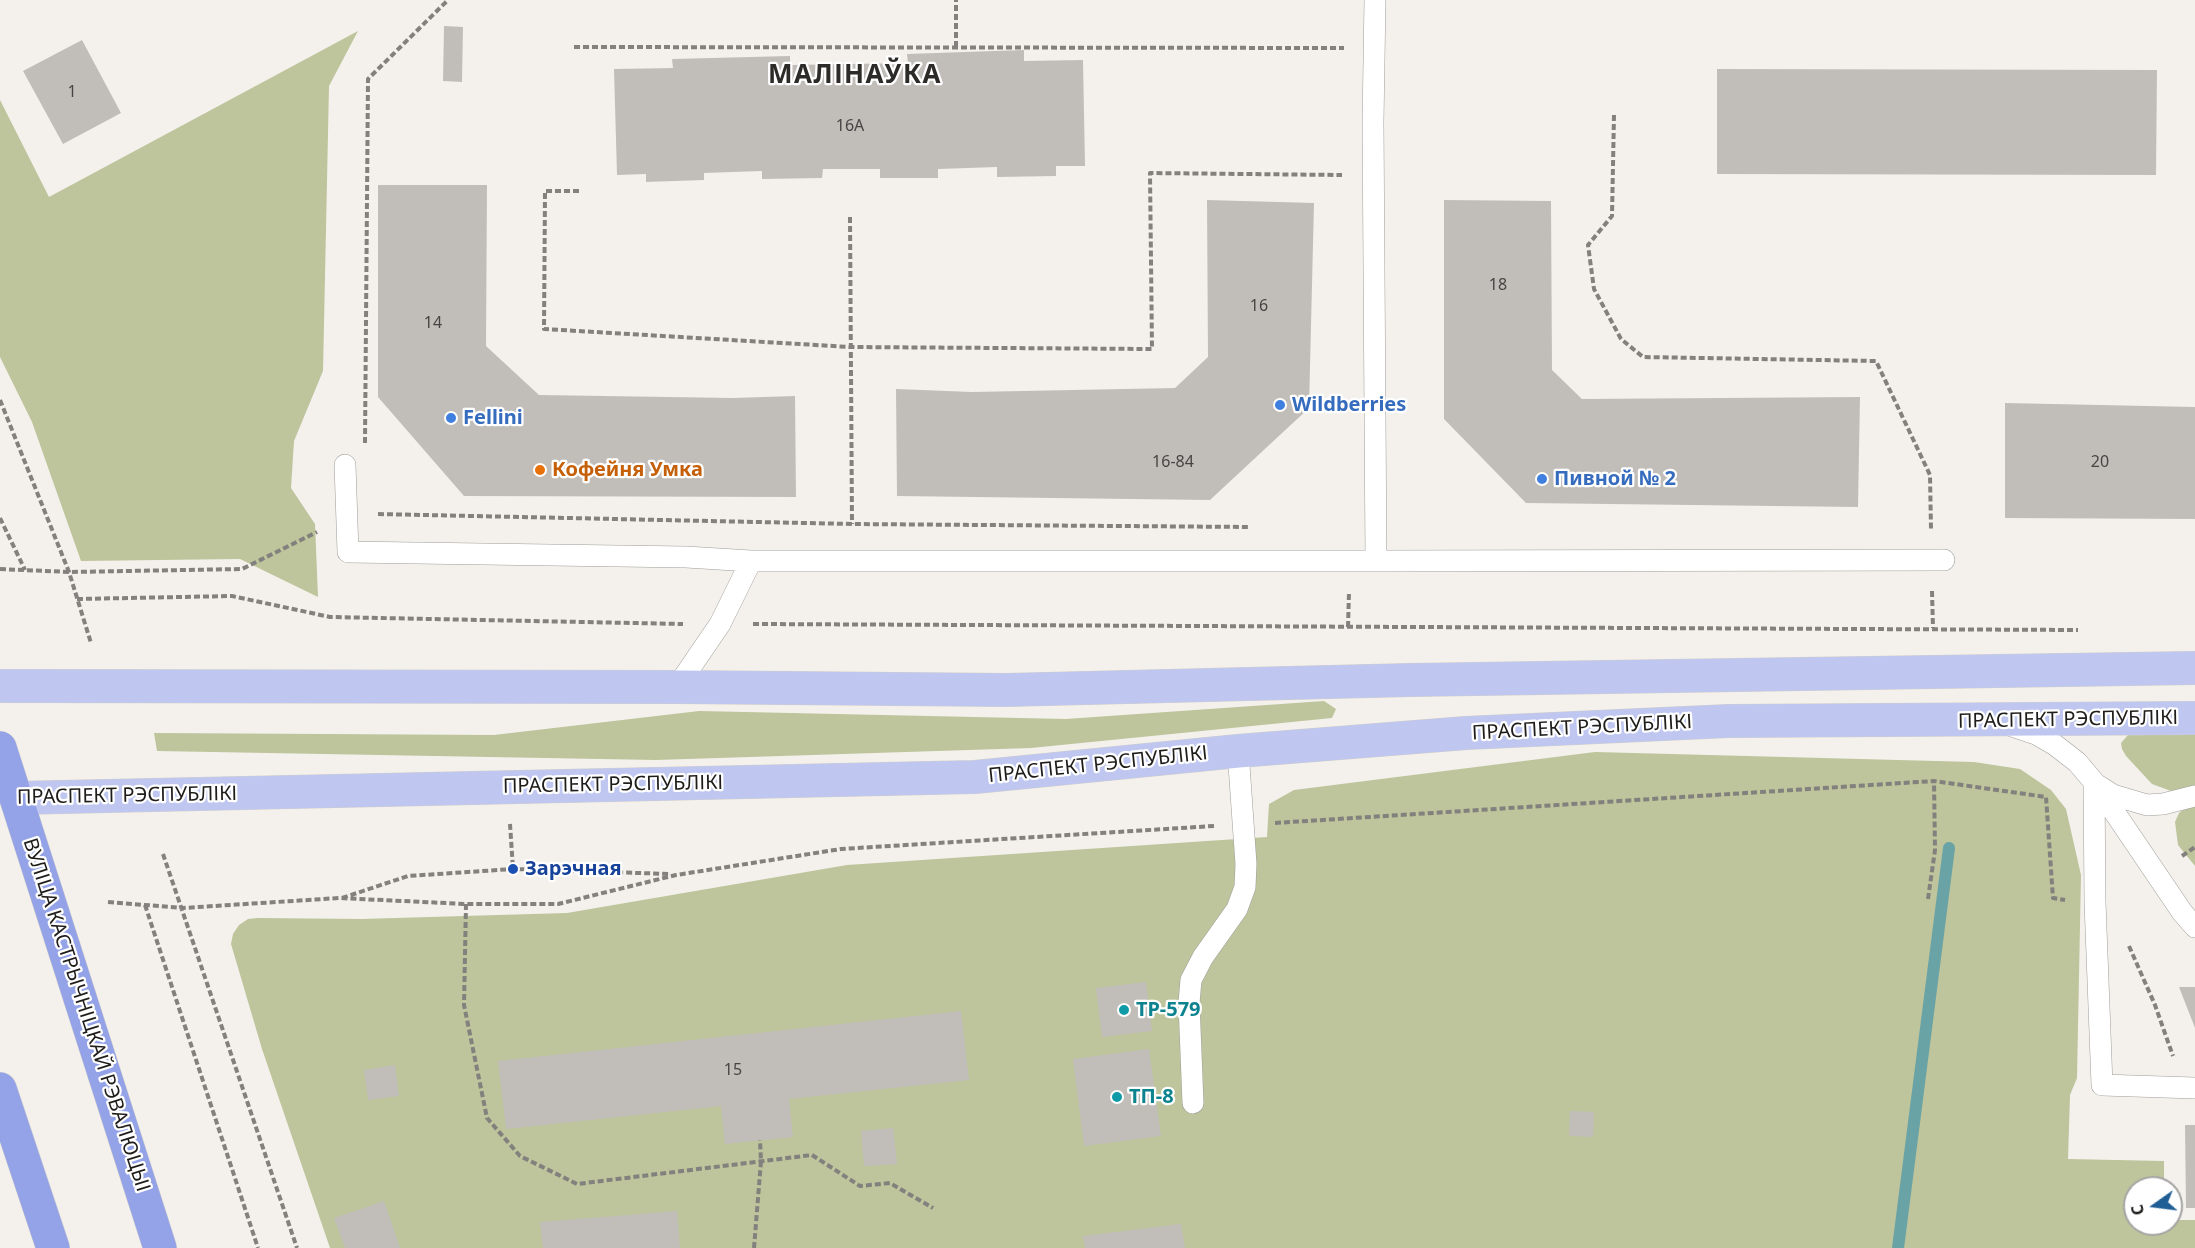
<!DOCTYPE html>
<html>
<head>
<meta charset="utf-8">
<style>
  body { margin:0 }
  #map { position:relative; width:2195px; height:1248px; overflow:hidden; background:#f4f1ec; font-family:"Noto Sans",sans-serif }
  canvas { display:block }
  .north { position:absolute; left:2123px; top:1176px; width:60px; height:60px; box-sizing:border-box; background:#fff; border:2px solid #a5a5a4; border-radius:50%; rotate:256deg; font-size:16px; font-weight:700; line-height:24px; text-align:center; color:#1e1d1b }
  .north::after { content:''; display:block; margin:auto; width:21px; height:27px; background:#205f95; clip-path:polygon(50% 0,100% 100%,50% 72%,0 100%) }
</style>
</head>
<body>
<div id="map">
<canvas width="2195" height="1248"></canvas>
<div class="north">С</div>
</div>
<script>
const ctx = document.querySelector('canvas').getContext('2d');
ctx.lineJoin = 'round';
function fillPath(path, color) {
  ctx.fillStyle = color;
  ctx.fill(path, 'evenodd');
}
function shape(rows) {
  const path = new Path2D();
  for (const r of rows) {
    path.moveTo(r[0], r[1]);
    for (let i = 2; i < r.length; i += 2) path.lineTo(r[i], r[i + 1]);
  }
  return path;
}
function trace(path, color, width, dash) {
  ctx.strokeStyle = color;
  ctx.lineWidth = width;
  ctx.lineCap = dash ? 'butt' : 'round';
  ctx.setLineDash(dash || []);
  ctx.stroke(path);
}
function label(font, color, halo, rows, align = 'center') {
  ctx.font = font + ' "Noto Sans",sans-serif';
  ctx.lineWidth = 4.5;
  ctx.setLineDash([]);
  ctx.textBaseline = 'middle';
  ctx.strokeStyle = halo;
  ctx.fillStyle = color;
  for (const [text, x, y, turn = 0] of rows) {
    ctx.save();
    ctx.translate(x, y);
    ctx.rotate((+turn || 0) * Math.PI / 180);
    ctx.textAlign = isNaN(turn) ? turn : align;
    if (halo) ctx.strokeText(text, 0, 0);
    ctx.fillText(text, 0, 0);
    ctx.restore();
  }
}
fillPath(shape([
  [358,31,329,86,323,371,294,441,291,488,315,524,318,597,240,559,81,561,32,422,0,357,0,100,49,197],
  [1324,701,1336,709,1332,718,1031,748,656,760,157,751,154,733,494,735,699,711,1066,719],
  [2195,732,2195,788,2171,791,2152,784,2126,756,2122,749,2121,743,2128,735],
  [1595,752,1974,762,2020,769,2051,790,2066,809,2081,875,2077,1078,2070,1095,2068,1159,2164,1161,2164,1188,2135,1188,2135,1224,2171,1224,2171,1220,2195,1220,2195,1248,330,1248,262,1049,231,944,233,934,239,925,248,919,258,918,361,919,567,913,847,865,1267,837,1269,804,1294,790],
  [2195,803,2195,866,2178,845,2175,822,2179,813,2186,807]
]), '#bec49b');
trace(shape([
  [1898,1248,1949,848]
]), '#69a3a5', 12);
fillPath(shape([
  [444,26,463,27,462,82,443,81],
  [82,40,121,113,63,144,23,71],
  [1024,50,1024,61,1083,60,1085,166,1056,166,1056,176,997,177,997,167,938,169,938,178,880,178,880,169,823,169,822,178,762,179,762,171,704,173,704,180,646,182,646,174,617,175,614,69,673,68,672,59,790,56,790,65,908,63,907,54],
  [1717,69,2157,70,2156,175,1717,174],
  [378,185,487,185,486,346,539,395,733,398,795,396,796,497,464,496,378,397],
  [1207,200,1314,203,1309,408,1210,500,897,496,896,389,972,392,1175,388,1208,357],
  [1444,200,1551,201,1552,370,1582,399,1860,397,1858,507,1526,503,1444,419],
  [2005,403,2195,407,2195,519,2005,518],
  [1146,982,1152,1031,1102,1037,1096,988],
  [2179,987,2195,987,2195,1028],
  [961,1011,969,1080,789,1099,793,1137,725,1144,721,1106,506,1129,498,1061],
  [1149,1049,1161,1136,1084,1146,1073,1059],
  [395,1065,399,1096,368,1100,364,1070],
  [1570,1111,1594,1112,1593,1137,1569,1136],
  [2185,1125,2195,1125,2195,1208,2186,1208],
  [893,1128,897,1164,864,1166,861,1131],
  [384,1201,400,1248,345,1248,334,1218],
  [677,1211,680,1248,543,1248,540,1222],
  [1181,1224,1185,1248,1085,1248,1083,1236]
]), '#c1beba');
const lane = shape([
  [345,465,348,552,686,557,751,561,1376,561,1373,122,1375,0],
  [1376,561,1944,560],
  [677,687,720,624,751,561],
  [2012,726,2036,734,2055,745,2077,762,2094,782,2182,912,2195,927],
  [2094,782,2095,902,2102,1085,2195,1088],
  [2099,786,2113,795,2147,805,2163,804,2195,796],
  [1193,1103,1189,1003,1191,980,1203,957,1237,909,1245,887,1246,864,1238,751]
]);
const primary = shape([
  [0,686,677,687,1006,690,1410,680,2195,668],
  [16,798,975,777,1238,751,1466,733,1729,721,2195,718]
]);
const highway = shape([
  [0,748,160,1248],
  [0,1089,53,1248]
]);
trace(lane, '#a09d99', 22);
trace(primary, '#cecdcd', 34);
trace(highway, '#cecdcd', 34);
trace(shape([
  [574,47,1344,48],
  [956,47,956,0],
  [1614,115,1612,216,1588,245,1594,289,1621,339,1643,357,1876,361,1930,475,1931,530],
  [579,191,545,191,544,329,850,347,1152,349,1150,173,1342,175],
  [850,217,852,524],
  [0,400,69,572,91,643],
  [365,443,368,79,448,0],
  [378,514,852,524,1250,527],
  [0,518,25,570],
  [0,569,69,572,242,569,317,532],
  [1932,591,1933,628],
  [77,599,232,596,330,617,683,624],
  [753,624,2078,630],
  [1348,627,1349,592],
  [1275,823,1934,781,2046,797,2053,898,2065,900],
  [510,824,513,869],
  [163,854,297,1248],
  [2182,856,2195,847],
  [342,898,408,876,513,869,670,874],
  [1928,899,1935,850,1934,781],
  [108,902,183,908,339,898,466,904,558,904,676,875,841,849,1214,826],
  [466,904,464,1005,487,1118,520,1156,577,1184,812,1155,860,1186,890,1183,933,1208],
  [145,905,258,1248],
  [2129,946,2155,1005,2173,1056],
  [754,1248,761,1161,760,1140]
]), '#83817d', 4, [6, 3]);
trace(lane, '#fff', 21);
trace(primary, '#bfc7f1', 33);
trace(highway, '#94a2e7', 33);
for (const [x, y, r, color] of [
  [1280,405,6,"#3f7fe0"],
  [451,418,6,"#3f7fe0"],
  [540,470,6,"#e8710a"],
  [1542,479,6,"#3f7fe0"],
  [513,869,6,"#1a4fb4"],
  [1124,1010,6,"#0f9aa8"],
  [1117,1097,6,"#0f9aa8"]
]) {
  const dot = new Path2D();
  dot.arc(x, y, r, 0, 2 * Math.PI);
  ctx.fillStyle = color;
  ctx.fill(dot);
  trace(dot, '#fff', 2);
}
label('16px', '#474543', null, [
  ["1",72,92],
  ["16А",850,126],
  ["18",1498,285],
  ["16",1259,306],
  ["14",433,323],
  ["16-84",1173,462],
  ["20",2100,462],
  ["15",733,1070]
]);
label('bold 20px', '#366cbe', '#fff', [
  ["Wildberries",1292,405],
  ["Fellini",463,418],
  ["Пивной № 2",1554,479]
], 'left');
label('bold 20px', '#c56008', '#fff', [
  ["Кофейня Умка",552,470]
], 'left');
label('20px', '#1e1d1b', '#fff', [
  ["ПРАСПЕКТ РЭСПУБЛІКІ",2068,720,-1],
  ["ПРАСПЕКТ РЭСПУБЛІКІ",1582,728,-3],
  ["ПРАСПЕКТ РЭСПУБЛІКІ",1098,765,-6],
  ["ПРАСПЕКТ РЭСПУБЛІКІ",613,785,-1],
  ["ПРАСПЕКТ РЭСПУБЛІКІ",127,796,-1],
  ["ВУЛІЦА КАСТРЫЧНІЦКАЙ РЭВАЛЮЦЫІ",86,1015,72]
]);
label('bold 20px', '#164399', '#fff', [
  ["Зарэчная",525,869]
], 'left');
label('bold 20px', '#0d838f', '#fff', [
  ["ТР-579",1136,1010],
  ["ТП-8",1129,1097]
], 'left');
ctx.letterSpacing = '1.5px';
label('bold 26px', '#2d2b27', '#fff', [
  ["МАЛІНАЎКА",855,76]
]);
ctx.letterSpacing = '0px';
</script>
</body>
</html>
